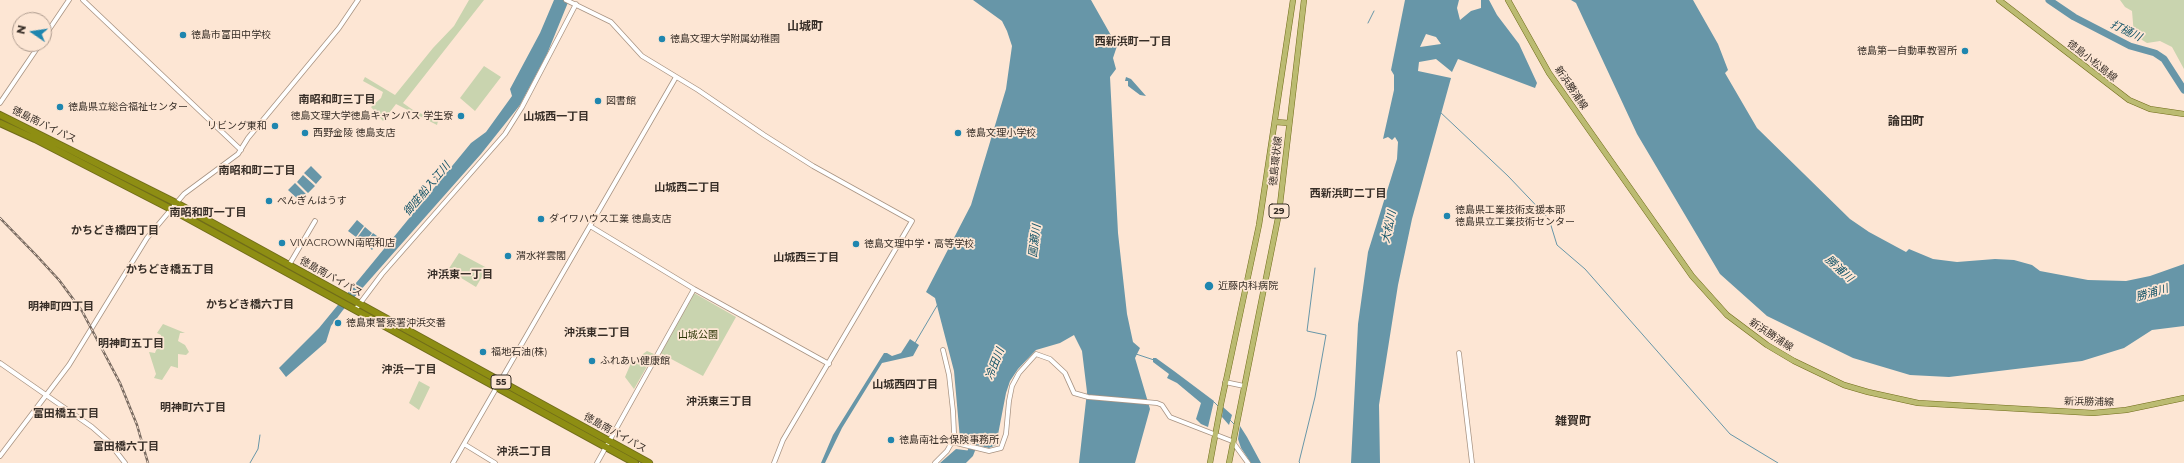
<!DOCTYPE html>
<html>
<head>
<meta charset="utf-8">
<style>
  body { margin:0 }
  #map { position:relative; width:2184px; height:463px; overflow:hidden; background:#fde6d4; font-family:Montserrat,sans-serif }
  canvas { display:block }
  .north { position:absolute; left:12px; top:12px; width:40px; height:40px; box-sizing:border-box; background:#fde6d4; border:1px solid #ae9c8f; border-radius:50%; rotate:283deg; font-size:11px; font-weight:700; line-height:16px; text-align:center; color:#372e27 }
  .north::after { content:''; display:block; margin:auto; width:14px; height:18px; background:#1f86af; clip-path:polygon(50% 0,100% 100%,50% 72%,0 100%) }
</style>
</head>
<body>
<div id="map">
<canvas width="2184" height="463"></canvas>
<div class="north">N</div>
</div>
<script>
const ctx = document.querySelector('canvas').getContext('2d');
ctx.lineJoin = 'round';
function fillPath(path, color) {
  ctx.fillStyle = color;
  ctx.fill(path, 'evenodd');
}
function shape(rows) {
  const path = new Path2D();
  for (const r of rows) {
    path.moveTo(r[0], r[1]);
    for (let i = 2; i < r.length; i += 2) path.lineTo(r[i], r[i + 1]);
  }
  return path;
}
function trace(path, color, width, dash) {
  ctx.strokeStyle = color;
  ctx.lineWidth = width;
  ctx.lineCap = dash ? 'butt' : 'round';
  ctx.setLineDash(dash || []);
  ctx.stroke(path);
}
function label(font, color, halo, rows, align = 'center') {
  ctx.font = font + ' Montserrat,"Noto Sans JP",sans-serif';
  ctx.lineWidth = 3.5;
  ctx.setLineDash([]);
  ctx.textBaseline = 'middle';
  ctx.strokeStyle = halo;
  ctx.fillStyle = color;
  for (const [text, x, y, turn = 0] of rows) {
    ctx.save();
    ctx.translate(x, y);
    ctx.rotate((+turn || 0) * Math.PI / 180);
    ctx.textAlign = isNaN(turn) ? turn : align;
    if (halo) ctx.strokeText(text, 0, 0);
    ctx.fillText(text, 0, 0);
    ctx.restore();
  }
}
fillPath(shape([
  [469,0,484,0,403,103,413,110,438,121,437,125,396,104,383,121,371,107,381,98,383,92,363,81,365,77,395,95,433,48,454,26],
  [2120,0,2184,0,2184,69,2172,47,2160,41,2147,43,2134,35,2132,11,2125,7],
  [484,66,501,77,475,111,460,98],
  [459,253,487,268,476,287,448,270],
  [694,293,736,317,703,376,660,353],
  [163,324,185,333,180,333,178,341,185,345,189,352,186,355,178,354,178,368,171,366,162,380,154,378,156,374,149,352,155,353,159,342,162,341,161,335,157,333],
  [647,351,654,354,634,389,625,377,631,363],
  [419,381,430,387,419,410,409,403]
]), '#c9d4af');
fillPath(shape([
  [554,0,569,0,547,54,520,105,481,154,343,310,331,326,326,342,286,377,279,368,319,328,471,143,486,132,512,96,510,89,540,33],
  [973,0,1091,0,1117,46,1113,58,1116,69,1110,77,1118,233,1127,314,1133,342,1140,348,1135,358,1150,409,1135,463,1079,463,1087,392,1082,351,1074,335,1060,343,1036,350,1018,369,1010,381,1006,393,996,445,989,448,964,442,960,439,954,371,935,298,926,292,971,205,1006,89,1012,46,1007,31,1002,21],
  [1405,0,1459,0,1457,8,1460,20,1471,11,1481,8,1481,0,1489,0,1497,15,1519,44,1537,83,1535,88,1458,59,1452,72,1436,59,1419,62,1418,71,1451,78,1412,219,1398,285,1379,405,1380,463,1351,463,1358,324,1368,252,1397,159,1398,142,1395,137,1392,140,1388,137,1383,139,1394,90,1394,75,1391,70],
  [1426,34,1436,37,1441,44,1420,47],
  [1571,0,1693,0,1718,44,1728,70,1725,73,1757,128,1850,219,1869,232,1906,252,1909,249,1933,259,1957,262,1995,259,2014,260,2032,265,2040,271,2088,280,2126,281,2150,276,2184,264,2184,326,2152,330,2124,348,2082,361,1949,377,1910,375,1853,358,1767,316,1720,274,1637,134,1576,3],
  [1126,77,1131,79,1146,96,1140,95,1128,86,1128,81,1125,81],
  [311,166,322,177,316,184,304,173],
  [303,175,315,186,308,193,297,182],
  [295,183,306,194,300,201,288,190],
  [357,220,364,226,356,237,348,231],
  [365,227,372,233,364,243,357,238],
  [373,233,381,239,372,250,365,244],
  [910,339,919,345,913,356,882,363,842,428,825,463,821,463,833,435,884,353,887,353,892,356,901,353],
  [1153,358,1156,358,1174,371,1214,401,1208,427,1201,424,1196,419,1201,403,1177,383,1167,378,1169,374,1153,362],
  [1223,407,1232,415,1229,425,1222,417],
  [1240,426,1247,437,1261,463,1251,463,1241,448,1238,439],
  [956,449,972,451,963,463,940,463]
]), '#6796a8');
trace(shape([
  [1368,23,1374,11],
  [1439,111,1508,176,1549,219,1557,245,1585,269,1730,434,1778,463],
  [915,343,938,304],
  [1136,354,1154,360],
  [1214,402,1219,407],
  [1230,420,1235,425],
  [250,463,258,449,260,435],
  [1300,463,1299,462,1315,397,1326,335,1307,331,1315,268]
]), '#6796a8', 1);
trace(shape([
  [2049,0,2074,17,2130,46,2155,53,2164,59,2184,90],
  [961,463,970,454,977,436]
]), '#6796a8', 7);
const minor = shape([
  [83,0,241,150],
  [566,0,611,22,642,56,698,90,764,135,813,166,912,221,783,440,774,463],
  [44,37,69,0],
  [0,103,40,44],
  [590,226,694,289,829,364],
  [289,265,315,221],
  [355,310,382,274,505,134,522,107,576,4],
  [943,350,949,375,953,411,954,433,952,442],
  [1459,353,1472,463],
  [0,363,92,427,108,441,125,463],
  [1225,382,1244,386],
  [464,444,495,463],
  [0,456,69,365,147,238,184,194,238,154,248,138,339,28,358,0],
  [453,463,676,77],
  [597,463,694,289],
  [935,463,947,451,952,442,989,451,1001,448,1006,434,1009,401,1012,386,1019,373,1036,354,1050,359,1065,373,1074,393,1088,397,1157,403,1162,405,1170,417,1232,441,1248,463]
]);
const major = shape([
  [1508,0,1549,73,1692,276,1727,315,1767,345,1794,361,1844,385,1868,392,1918,403,2093,413,2126,410,2184,398],
  [1999,0,2129,100,2150,109,2184,114],
  [1275,122,1289,123],
  [1210,463,1221,404,1259,225,1293,0],
  [1229,463,1279,213,1304,0]
]);
const highway = shape([
  [0,115,176,203,649,463],
  [0,123,35,139,171,209,635,463]
]);
trace(minor, '#a89382', 5.5);
trace(major, '#706c1a', 6);
trace(highway, '#706c1a', 8);
trace(minor, '#fff', 4);
trace(major, '#bbbb71', 5);
trace(highway, '#8e8e13', 6);
const rail = shape([
  [0,218,36,255,59,280,82,311,120,383,137,425,148,463]
]);
trace(rail, '#796b61', 2.5);
trace(rail, '#fde6d4', 1, [3]);
for (const [x, y, r, color] of [
  [183,35,4,"#1f86af"],
  [662,39,4,"#1f86af"],
  [1965,51,4,"#1f86af"],
  [598,101,4,"#1f86af"],
  [60,107,4,"#1f86af"],
  [461,116,4,"#1f86af"],
  [275,126,4,"#1f86af"],
  [305,133,4,"#1f86af"],
  [958,133,4,"#1f86af"],
  [269,201,4,"#1f86af"],
  [1447,216,4,"#1f86af"],
  [541,219,4,"#1f86af"],
  [282,243,4,"#1f86af"],
  [856,244,4,"#1f86af"],
  [508,256,4,"#1f86af"],
  [1209,286,5,"#1f86af"],
  [338,323,4,"#1f86af"],
  [483,352,4,"#1f86af"],
  [592,361,4,"#1f86af"],
  [891,440,4,"#1f86af"]
]) {
  const dot = new Path2D();
  dot.arc(x, y, r, 0, 2 * Math.PI);
  ctx.fillStyle = color;
  ctx.fill(dot);
  trace(dot, '#fde6d4', 1.5);
}
for (const [x, y, w] of [
  [1279,211,20],
  [501,382,20]
]) {
  const box = new Path2D();
  box.roundRect(x - w / 2, y - 7, w, 14, 3);
  ctx.fillStyle = '#fde6d4';
  ctx.fill(box);
  trace(box, '#372e27', 1);
}
label('bold 9px', '#372e27', null, [
  ["29",1279,211],
  ["55",501,382]
]);
label('10px', '#372e27', '#fde6d4', [
  ["徳島市富田中学校",191,35],
  ["徳島文理大学附属幼稚園",670,39],
  ["徳島第一自動車教習所",1957,51,"right"],
  ["図書館",606,101],
  ["徳島県立総合福祉センター",68,107],
  ["徳島文理大学徳島キャンパス 学生寮",453,116,"right"],
  ["リビング東和",267,126,"right"],
  ["西野金陵 徳島支店",313,133],
  ["徳島文理小学校",966,133],
  ["ぺんぎんはうす",277,201],
  ["徳島県工業技術支援本部",1455,210],
  ["徳島県立工業技術センター",1455,222],
  ["ダイワハウス工業 徳島支店",549,219],
  ["VIVACROWN南昭和店",290,243],
  ["徳島文理中学・高等学校",864,244],
  ["渭水祥雲閣",516,256],
  ["近藤内科病院",1218,286],
  ["徳島東警察署沖浜交番",346,323],
  ["福地石油(株)",491,352],
  ["ふれあい健康館",600,361],
  ["徳島南社会保険事務所",899,440]
], 'left');
label('10px', '#372e27', '#fde6d4', [
  ["徳島小松島線",2092,61,38],
  ["新浜勝浦線",1571,88,56],
  ["徳島南バイパス",44,125,26],
  ["徳島環状線",1276,161,-84],
  ["徳島南バイパス",331,277,29],
  ["新浜勝浦線",1771,335,33],
  ["新浜勝浦線",2089,402,1],
  ["徳島南バイパス",615,433,29]
]);
label('10px', '#2b3505', '#fde6d4', [
  ["山城公園",698,335]
]);
label('italic 11px', '#145468', '#fde6d4', [
  ["打樋川",2126,31,26],
  ["御座船入江川",427,189,-50],
  ["大松川",1389,227,-78],
  ["園瀬川",1035,241,-83],
  ["勝浦川",1839,269,42],
  ["勝浦川",2152,293,-16],
  ["冷田川",995,364,-69]
]);
label('bold 11px', '#372e27', '#fde6d4', [
  ["西新浜町一丁目",1133,42],
  ["南昭和町三丁目",337,100],
  ["山城西一丁目",556,117],
  ["南昭和町二丁目",257,171],
  ["山城西二丁目",687,188],
  ["西新浜町二丁目",1348,194],
  ["南昭和町一丁目",208,213],
  ["かちどき橋四丁目",115,231],
  ["山城西三丁目",806,258],
  ["かちどき橋五丁目",170,270],
  ["沖浜東一丁目",460,275],
  ["かちどき橋六丁目",250,305],
  ["明神町四丁目",61,307],
  ["沖浜東二丁目",597,333],
  ["明神町五丁目",131,344],
  ["沖浜一丁目",409,370],
  ["山城西四丁目",905,385],
  ["沖浜東三丁目",719,402],
  ["明神町六丁目",193,408],
  ["富田橋五丁目",66,414],
  ["富田橋六丁目",126,447],
  ["沖浜二丁目",524,452]
]);
label('bold 12px', '#372e27', '#fde6d4', [
  ["山城町",805,26],
  ["論田町",1906,121],
  ["雑賀町",1573,421]
]);
</script>
</body>
</html>
